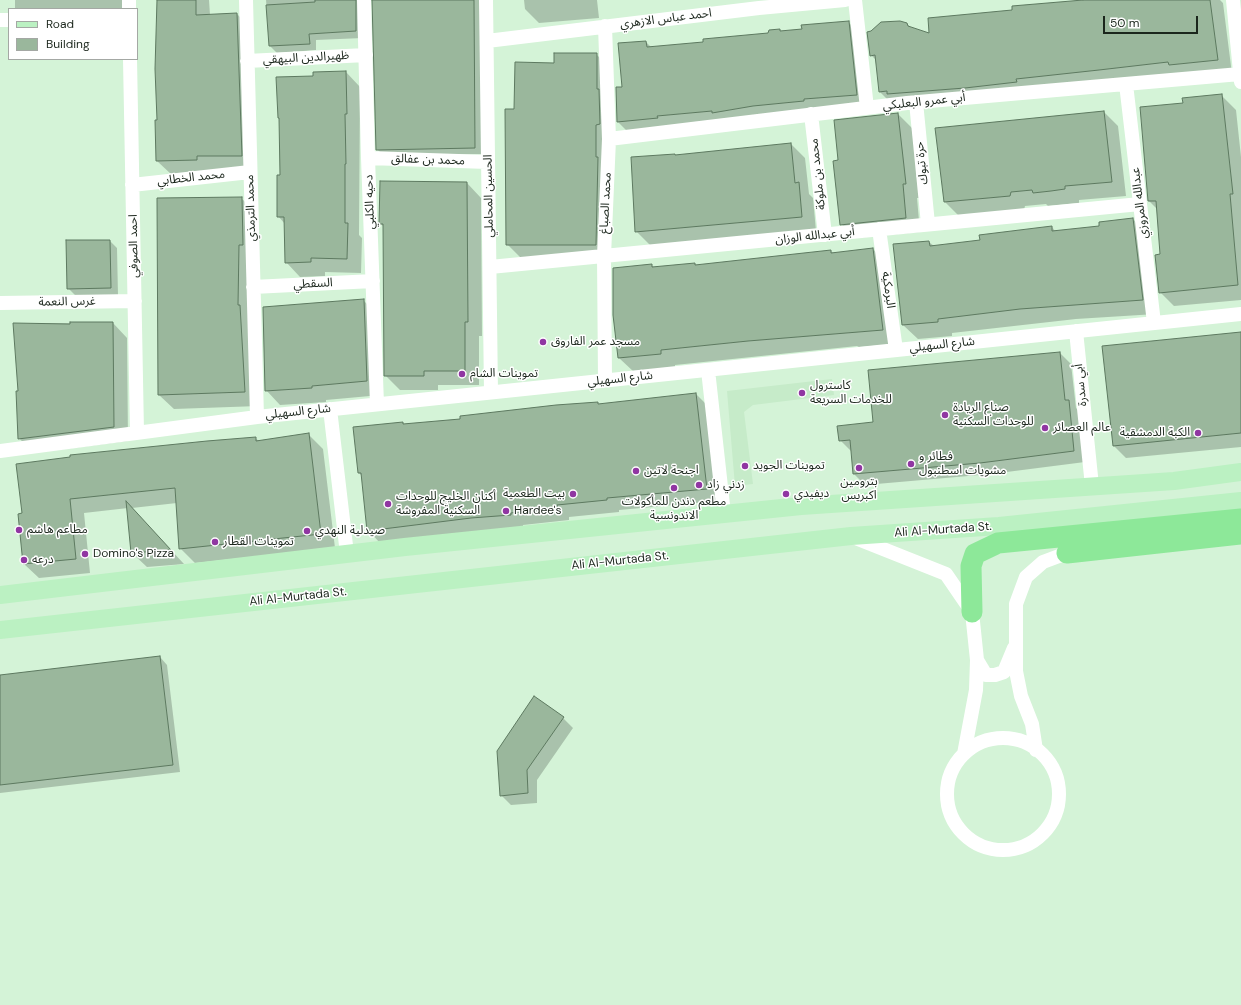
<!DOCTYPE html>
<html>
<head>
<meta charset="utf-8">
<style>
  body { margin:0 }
  #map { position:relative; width:1241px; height:1005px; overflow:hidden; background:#d4f3d7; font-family:"DM Sans",sans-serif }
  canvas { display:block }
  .legend { position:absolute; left:8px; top:8px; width:130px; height:52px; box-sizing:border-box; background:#fff; border:1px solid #a4a8a4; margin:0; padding:5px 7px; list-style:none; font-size:12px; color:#1b261c }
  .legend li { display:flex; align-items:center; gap:8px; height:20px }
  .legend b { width:20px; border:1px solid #a4a8a4 }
  .scale { position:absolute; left:1103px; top:16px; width:95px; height:18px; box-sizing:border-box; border:2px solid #1b261c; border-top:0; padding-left:5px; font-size:12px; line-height:14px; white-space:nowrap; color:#1b261c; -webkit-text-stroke:3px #fff; paint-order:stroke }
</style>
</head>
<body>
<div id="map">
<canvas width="1241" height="1005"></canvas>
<ul class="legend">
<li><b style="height:5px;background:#bbf1c2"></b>Road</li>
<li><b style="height:11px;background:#9ab79c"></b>Building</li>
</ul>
<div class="scale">50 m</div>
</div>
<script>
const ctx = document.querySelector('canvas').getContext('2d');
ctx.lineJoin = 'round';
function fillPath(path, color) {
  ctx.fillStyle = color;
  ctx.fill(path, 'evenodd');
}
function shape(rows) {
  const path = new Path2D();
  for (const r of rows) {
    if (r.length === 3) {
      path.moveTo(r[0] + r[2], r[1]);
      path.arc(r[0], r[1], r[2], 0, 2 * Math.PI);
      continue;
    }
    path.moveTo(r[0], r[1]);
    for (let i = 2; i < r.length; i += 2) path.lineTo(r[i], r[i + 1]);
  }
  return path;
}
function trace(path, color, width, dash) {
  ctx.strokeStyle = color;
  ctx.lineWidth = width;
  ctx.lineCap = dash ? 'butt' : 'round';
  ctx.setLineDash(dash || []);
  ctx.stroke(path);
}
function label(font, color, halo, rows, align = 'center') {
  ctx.font = font + ' "DM Sans","Noto Sans Arabic",sans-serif';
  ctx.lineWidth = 3;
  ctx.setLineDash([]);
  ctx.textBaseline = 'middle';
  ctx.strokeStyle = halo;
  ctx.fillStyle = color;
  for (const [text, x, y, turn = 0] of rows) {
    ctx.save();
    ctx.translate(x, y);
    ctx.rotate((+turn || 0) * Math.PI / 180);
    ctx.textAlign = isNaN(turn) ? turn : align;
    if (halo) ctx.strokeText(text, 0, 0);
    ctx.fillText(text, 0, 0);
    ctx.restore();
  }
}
fillPath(shape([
  [832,379,834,395,753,405,744,412,753,484,735,486,727,391]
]), '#c6ebc9');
fillPath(shape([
  [15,0,126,0,126,9,15,9],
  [157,0,209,0,210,15,237,14,251,28,256,170,172,175,157,161],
  [266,0,368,0,363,38,316,40,316,50,277,53,270,46],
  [373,0,481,0,482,154,384,156,377,149],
  [524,0,597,0,599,18,539,23,525,9],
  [1084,0,1220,0,1223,3,1232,74,894,106,880,92,877,61,871,55,906,23,911,28,930,34,1014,10],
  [848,22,863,36,871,109,632,136,618,122,617,88,624,88,646,42,652,48,704,43,769,33,780,30,782,32],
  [596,54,609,67,608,258,520,257,507,244,515,110,555,64],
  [346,72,360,87,359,235,362,238,361,273,325,272,325,276,300,277,286,262,285,224,278,216,281,176,280,119,279,118,314,77],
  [1221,95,1236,110,1241,157,1241,300,1174,306,1160,292,1161,255,1157,209,1149,201,1184,104],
  [1104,112,1118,126,1126,196,1079,200,1079,203,1048,206,1046,204,1025,206,1024,210,959,216,945,202],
  [898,114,912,128,920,198,917,198,920,232,856,238,841,224,839,161],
  [791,144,805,158,809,194,813,198,816,231,651,246,636,231,676,156],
  [467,183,481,198,482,336,479,336,479,385,438,385,438,390,400,390,385,375,384,227,380,223],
  [241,198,256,212,259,406,174,409,159,395,158,199],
  [1133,219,1147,234,1156,314,1076,319,952,333,952,336,918,339,903,325,929,242,934,246,981,241,1052,227,1055,231,1100,227],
  [110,241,117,248,118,295,75,295,68,288],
  [873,249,887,264,897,344,859,347,857,346,675,365,675,368,634,372,619,358,651,265,655,268,695,264,697,266,831,251,833,253],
  [363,300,378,315,381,395,326,400,326,402,280,405,266,390],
  [113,323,127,338,128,441,33,453,19,438,19,392,14,324],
  [1241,333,1241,447,1126,458,1114,446],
  [1060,353,1071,364,1076,408,1080,412,1085,462,991,474,865,485,854,474,852,452,840,440,874,423],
  [696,394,708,406,719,501,619,510,619,512,569,517,569,520,523,525,523,527,380,543,368,530,362,476,359,473,403,423,405,425,462,420,597,403,599,405],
  [308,434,323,449,335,548,195,563,180,548,177,503,132,508,184,564,147,567,132,553,128,508,84,513,90,573,39,578,24,564,19,515,255,438,259,441],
  [160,657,167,665,180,772,0,793,0,676],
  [563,718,573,728,537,780,537,803,511,805,501,795]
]), '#0003');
const building = shape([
  [157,0,196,0,196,15,237,13,242,156,197,156,197,160,156,161,155,120,157,120,155,69,157,0],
  [315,0,356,0,356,31,309,34,310,44,269,46,266,5,315,2,315,0],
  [372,0,474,0,475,148,376,150,372,0],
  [1083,0,1210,0,1218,60,1169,65,1168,62,1099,70,1016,79,1017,82,965,88,887,94,887,91,879,92,875,55,870,56,867,32,871,31,881,22,900,21,907,23,908,26,929,33,928,18,1012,10,1012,6,1083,0],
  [849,21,857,95,804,99,804,101,753,106,712,113,712,111,657,116,658,118,617,122,616,87,622,87,618,43,646,41,647,47,703,42,703,39,768,33,769,30,780,29,780,31,802,29,801,25,849,21],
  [554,53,597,53,597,89,599,89,600,124,596,125,596,157,598,157,596,245,506,245,505,109,514,109,515,62,554,63,554,53],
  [346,71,347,114,345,114,346,164,345,164,345,223,348,223,347,259,311,258,311,262,285,263,284,217,277,217,277,175,280,175,279,118,278,118,276,77,313,76,313,72,346,71],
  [1222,94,1233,194,1230,194,1238,285,1159,293,1155,255,1160,254,1156,201,1148,201,1140,107,1183,103,1182,98,1222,94],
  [1104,111,1112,182,1065,186,1065,189,1051,191,1033,193,1032,190,1011,192,1010,196,944,202,935,128,1104,111],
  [898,113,906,184,903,184,906,218,840,225,833,161,838,160,834,120,898,113],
  [791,143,795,183,799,182,802,217,635,232,631,157,675,154,675,155,791,143],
  [380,181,467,182,468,322,465,322,465,371,424,371,424,376,384,376,383,224,379,224,380,181],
  [242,197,243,245,239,245,238,305,240,305,245,392,158,395,157,198,242,197],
  [1133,218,1143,300,1020,309,938,319,938,322,902,325,893,244,929,241,930,246,980,240,979,235,1052,226,1052,231,1099,226,1099,222,1133,218],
  [66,240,110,240,111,288,67,289,66,240],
  [873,248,883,330,748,341,661,350,661,354,618,358,613,315,613,268,652,264,652,267,695,263,695,265,831,250,831,253,873,248],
  [364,299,367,381,312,386,312,388,265,391,263,307,364,299],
  [70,322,113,322,114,427,18,439,16,391,18,391,13,323,70,324,70,322],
  [1241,332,1241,433,1113,446,1102,346,1241,332],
  [1060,352,1065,400,1069,400,1074,451,980,463,853,474,850,440,839,441,837,426,873,422,868,370,1060,352],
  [696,393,707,489,607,498,607,500,557,505,558,508,511,513,511,515,471,518,367,531,361,473,358,473,353,427,403,422,403,424,460,419,460,416,556,405,598,402,598,404,696,393],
  [309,433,321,534,179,549,175,488,70,499,76,559,23,564,18,514,22,513,16,464,70,457,70,455,207,441,256,437,256,441,309,433],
  [126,501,171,550,131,553,126,501],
  [160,656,173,765,0,785,0,675,160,656],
  [534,696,564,717,527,770,528,793,500,796,497,751,534,696]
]);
fillPath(building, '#9ab79c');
trace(building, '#5d7960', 1);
trace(shape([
  [129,0,129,9],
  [246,0,257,417],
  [364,0,368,158,377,404],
  [486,0,491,392],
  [855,0,867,108],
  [1233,0,1241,82],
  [0,20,9,20],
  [605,26,609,139,604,256,605,380],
  [487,41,759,8,845,0],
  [130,59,137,432],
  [247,61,366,55],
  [1126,84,1154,323],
  [916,102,928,224],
  [811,114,825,235],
  [609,139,907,103,1240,74],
  [368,158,488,162],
  [132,185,250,172],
  [879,229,896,350],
  [490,267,1140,204],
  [253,287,373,281],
  [0,303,135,301],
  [1076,331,1092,486],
  [708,370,724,514],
  [330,409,347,554],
  [0,451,257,417,1241,314],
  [853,537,946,574,972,612,977,660,976,690,964,754],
  [977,660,986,675,995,675,1004,672,1014,648],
  [1003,794,56],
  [1036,750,1032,724,1021,696,1016,671,1016,604,1026,577,1043,562,1067,553]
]), '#fff', 14);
trace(shape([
  [0,595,405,547,801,506,1174,481,1241,472],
  [0,630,851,536,999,526,1241,501]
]), '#bbf1c2', 18);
trace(shape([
  [1067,553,1241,534],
  [972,612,971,566,975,554,998,543,1241,519]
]), '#8de899', 21);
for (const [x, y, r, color] of [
  [543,342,4,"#9036a2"],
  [462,374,4,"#9036a2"],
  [802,393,4,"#9036a2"],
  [945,415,4,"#9036a2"],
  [1045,428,4,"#9036a2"],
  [1198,433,4,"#9036a2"],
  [911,464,4,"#9036a2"],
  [745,466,4,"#9036a2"],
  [859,468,4,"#9036a2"],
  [636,471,4,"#9036a2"],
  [699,485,4,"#9036a2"],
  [674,488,4,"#9036a2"],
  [573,494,4,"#9036a2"],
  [786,494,4,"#9036a2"],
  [388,504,4,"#9036a2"],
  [506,511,4,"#9036a2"],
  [19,530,4,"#9036a2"],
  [307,531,4,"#9036a2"],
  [215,542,4,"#9036a2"],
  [85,554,4,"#9036a2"],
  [24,560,4,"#9036a2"]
]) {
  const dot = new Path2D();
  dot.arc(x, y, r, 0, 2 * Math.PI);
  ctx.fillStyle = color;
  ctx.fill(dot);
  trace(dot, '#fff', 1.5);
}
label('12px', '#1b261c', '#fff', [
  ["احمد عباس الازهري",666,19,-7],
  ["ظهيرالدين البيهقي",306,58,-3],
  ["أبي عمرو البعلبكي",924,102,-6],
  ["محمد بن عفالق",428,160,2],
  ["حرة تبوك",922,163,-96],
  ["محمد بن ملوكة",818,174,-96],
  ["محمد الخطابي",191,178,-6],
  ["الحسين المحاملي",489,196,-91],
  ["دحيه الكلبي",370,202,-92],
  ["محمد الصباغ",606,203,-87],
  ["عبدالله المروزي",1140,203,-97],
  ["محمد الترمذي",251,208,-92],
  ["أبي عبدالله الوزان",815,236,-6],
  ["احمد الصوفي",134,246,-91],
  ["السقطي",313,284,-3],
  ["البرمكية",888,290,82],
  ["غرس النعمة",67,302,-1],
  ["شارع السهيلي",942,345,-6],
  ["شارع السهيلي",620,379,-6],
  ["أبي سدرة",1081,385,-96],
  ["شارع السهيلي",298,412,-6],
  ["Ali Al-Murtada St.",943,530,-4],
  ["Ali Al-Murtada St.",620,561,-6],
  ["Ali Al-Murtada St.",298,597,-6]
]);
label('12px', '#1b261c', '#fff', [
  ["مسجد عمر الفاروق",551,342],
  ["تموينات الشام",470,374],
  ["كاسترول",810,386],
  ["للخدمات السريعة",810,400],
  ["صناع الريادة",953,408],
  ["للوحدات السكنية",953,422],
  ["عالم العصائر",1053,428],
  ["الكبة الدمشقية",1190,433,"right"],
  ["فطائر و",919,457],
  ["مشويات اسطنبول",919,471],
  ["تموينات الجويد",753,466],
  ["اجنحة لاتين",644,471],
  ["بترومين",859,482,"center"],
  ["اكبريس",859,496,"center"],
  ["زدني زاد",707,485],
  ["بيت الطعمية",565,494,"right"],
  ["ديفيدي",794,494],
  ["أكنان الخليج للوحدات",396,497],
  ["السكنية المفروشة",396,511],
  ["مطعم دندن للمأكولات",674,502,"center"],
  ["الاندونسية",674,516,"center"],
  ["Hardee's",514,511],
  ["مطاعم هاشم",27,530],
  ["صيدلية النهدي",315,531],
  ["تموينات القطار",223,542],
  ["Domino's Pizza",93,554],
  ["درعه",32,560]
], 'left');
</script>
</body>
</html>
